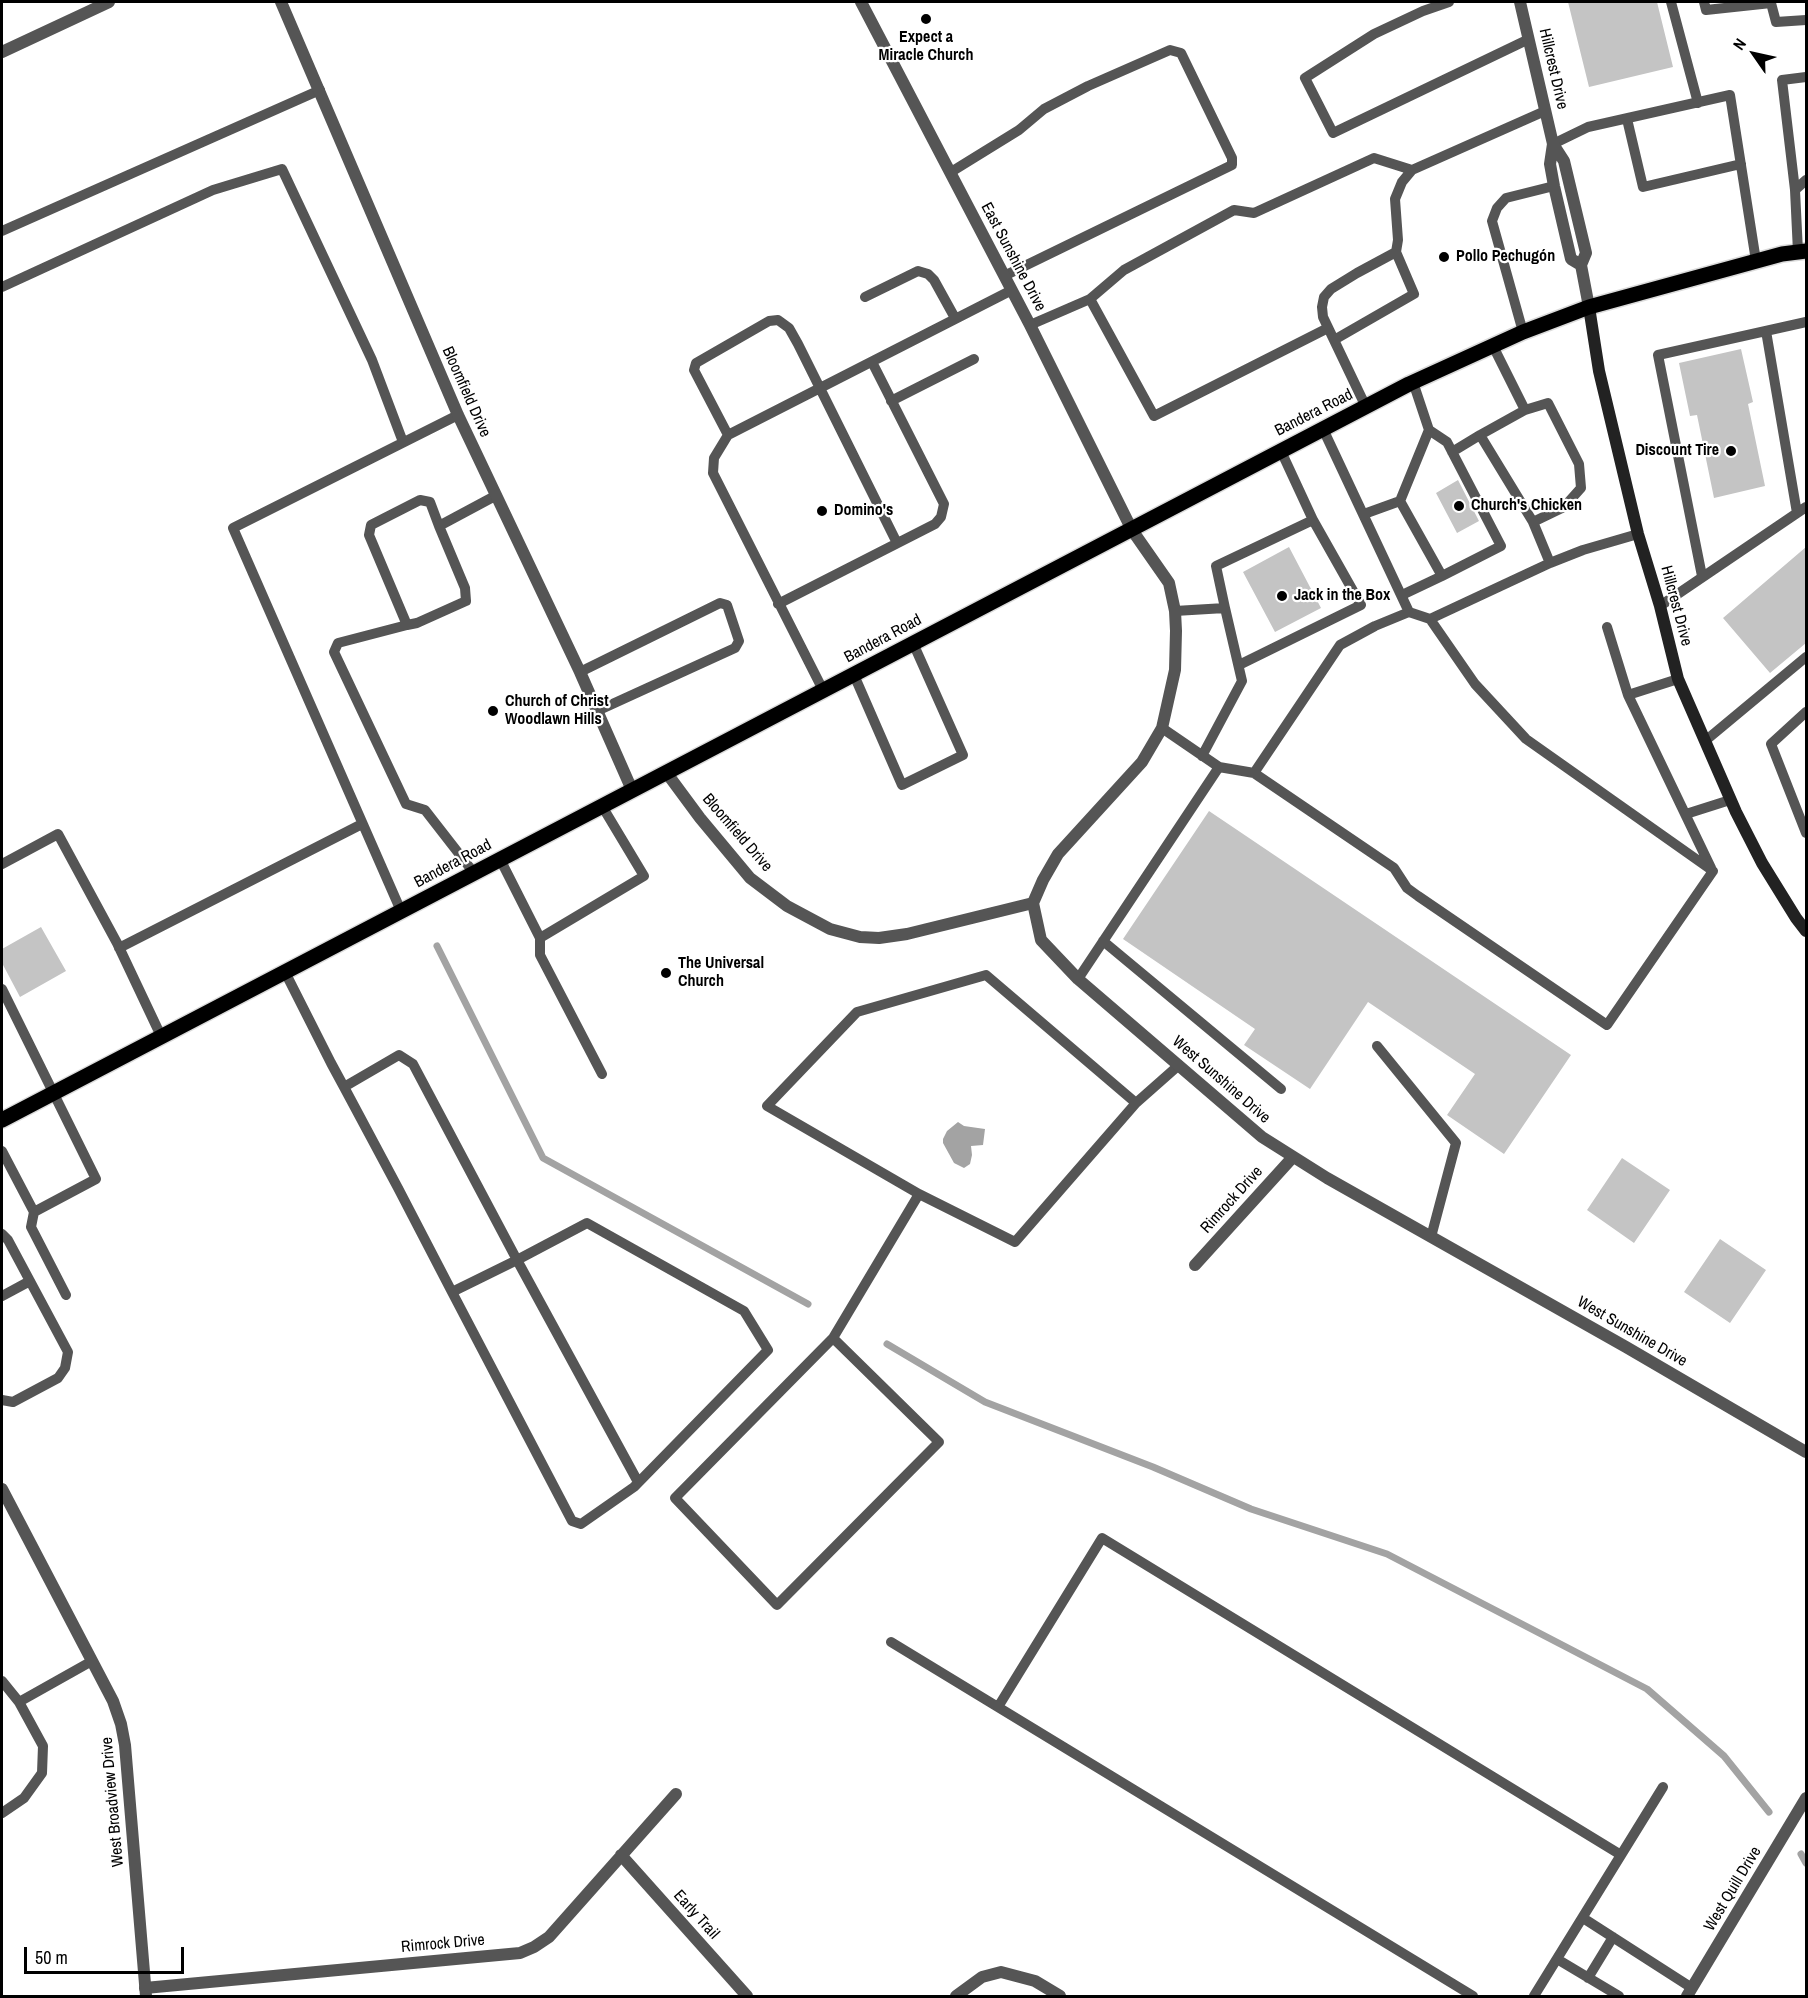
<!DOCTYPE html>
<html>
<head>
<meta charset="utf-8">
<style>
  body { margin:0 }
  #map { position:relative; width:1808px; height:1998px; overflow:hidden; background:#fff; font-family:"Archivo Narrow",sans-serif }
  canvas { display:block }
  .frame { position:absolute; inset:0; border:3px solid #000; pointer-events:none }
  .north { position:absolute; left:1724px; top:24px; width:60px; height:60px; -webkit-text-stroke:4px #fff; paint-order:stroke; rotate:304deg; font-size:16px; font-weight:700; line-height:24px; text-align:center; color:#000 }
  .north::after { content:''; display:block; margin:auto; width:21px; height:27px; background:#000; clip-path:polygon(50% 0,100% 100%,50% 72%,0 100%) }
  .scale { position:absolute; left:24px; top:1947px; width:160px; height:27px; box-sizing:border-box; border:3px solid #000; border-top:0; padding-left:8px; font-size:18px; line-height:21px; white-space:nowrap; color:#000; -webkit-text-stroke:4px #fff; paint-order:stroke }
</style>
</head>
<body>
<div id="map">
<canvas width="1808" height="1998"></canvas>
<div class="frame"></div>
<div class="north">N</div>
<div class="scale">50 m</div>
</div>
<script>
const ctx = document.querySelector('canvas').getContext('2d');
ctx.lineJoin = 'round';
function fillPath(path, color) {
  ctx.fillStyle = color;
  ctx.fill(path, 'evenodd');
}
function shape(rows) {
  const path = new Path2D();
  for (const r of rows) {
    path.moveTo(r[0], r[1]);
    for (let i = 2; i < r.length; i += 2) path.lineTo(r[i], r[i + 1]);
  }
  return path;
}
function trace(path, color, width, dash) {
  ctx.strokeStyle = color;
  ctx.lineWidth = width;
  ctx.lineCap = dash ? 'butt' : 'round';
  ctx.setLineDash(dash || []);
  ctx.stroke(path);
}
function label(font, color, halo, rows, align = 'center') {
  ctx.font = font + ' "Archivo Narrow",sans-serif';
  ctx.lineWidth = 4.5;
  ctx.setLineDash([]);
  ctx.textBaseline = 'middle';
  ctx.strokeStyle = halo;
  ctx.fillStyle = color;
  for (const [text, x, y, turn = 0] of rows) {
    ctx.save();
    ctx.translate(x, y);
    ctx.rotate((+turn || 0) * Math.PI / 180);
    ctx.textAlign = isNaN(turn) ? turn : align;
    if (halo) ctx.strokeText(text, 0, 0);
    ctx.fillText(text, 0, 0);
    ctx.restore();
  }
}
fillPath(shape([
  [958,1122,964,1126,985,1129,983,1145,971,1146,972,1155,970,1164,964,1168,954,1163,943,1143,943,1139,947,1131]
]), '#a3a3a3');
trace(shape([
  [437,946,543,1158,808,1304],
  [887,1344,985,1402,1153,1467,1251,1509,1387,1554,1647,1689,1724,1756,1769,1812],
  [1801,1854,1806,1863]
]), '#a3a3a3', 7);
fillPath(shape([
  [1568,2,1657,2,1673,67,1589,87],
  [1741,349,1753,402,1748,404,1765,486,1714,498,1697,415,1690,416,1679,363],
  [1458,480,1479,521,1457,533,1436,493],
  [1289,547,1321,608,1275,632,1243,572],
  [1806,547,1806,643,1770,673,1723,618],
  [1209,811,1571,1055,1504,1154,1447,1115,1475,1074,1368,1002,1310,1089,1244,1045,1255,1029,1123,939],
  [41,927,66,971,20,997,2,963,2,949],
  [1622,1158,1670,1190,1634,1243,1587,1210],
  [1720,1239,1766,1270,1730,1323,1684,1292]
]), '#c4c4c4');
const primary = shape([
  [2,1120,1409,384,1523,332,1589,307,1782,254,1806,251]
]);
trace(primary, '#dbdbdb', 18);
trace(shape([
  [1449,2,1423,11,1374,34,1305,78,1333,133,1529,39],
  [1671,2,1698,103],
  [1704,2,1706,10,1771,3,1776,22,1806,20],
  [1627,119,1643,187,1741,164],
  [1553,144,1588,127,1730,95,1756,261],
  [951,172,1019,130,1044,109,1088,86,1170,50,1181,53,1232,158,1232,165,1004,276],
  [1795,190,1782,80,1806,77],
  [2,231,320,90],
  [1798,252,1795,190,1806,180],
  [2,287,213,190,282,169,372,360,403,442],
  [865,297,918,271,928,274,934,280,955,318],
  [1090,299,1154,416,1328,328],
  [1030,325,1090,299,1124,270,1234,210,1254,213,1374,158,1412,170],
  [1766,331,1797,513],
  [1523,332,1492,221,1497,208,1506,198,1554,186],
  [1334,340,1414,294,1396,252],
  [1493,346,1525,410],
  [1413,382,1429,430,1447,442,1501,546,1442,576,1400,501,1429,430],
  [891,401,974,359],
  [1366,407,1323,317,1322,307,1324,297,1331,289,1357,273,1396,252,1398,240,1395,199,1402,182,1412,170,1545,111],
  [1323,429,1409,612,1430,619,1550,563,1583,550,1638,534],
  [728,435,694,370,696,363,769,321,778,320,789,328,798,344,897,543],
  [1452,452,1480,435],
  [1364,514,1400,501],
  [1533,522,1564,507,1581,488,1579,464,1548,403,1525,410,1480,435,1533,522,1550,563],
  [439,526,465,588,466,601,417,623,407,625,369,535,371,525,420,500,430,502,439,526,495,496],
  [1702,576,1658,355,1806,322],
  [1402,595,1442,576],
  [778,604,935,524,941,517,944,504,872,362],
  [1660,606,1806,507],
  [1175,611,1225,608,1216,566,1313,520,1281,451],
  [1430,619,1475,684,1526,739,1713,871],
  [407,625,338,643,334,652,406,804,425,810,474,873],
  [1607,627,1628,695],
  [1239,665,1361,605,1313,520],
  [580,672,720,603,727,605,739,641,735,648,597,711],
  [854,675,902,785,963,755,913,643],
  [1678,679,1628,695,1711,868],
  [823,690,713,473,714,458,728,435,1012,290],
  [1806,712,1771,744,1806,833],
  [1162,728,1219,767,1254,773,1394,868,1407,888,1418,896,1607,1025,1713,871],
  [1705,741,1806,657],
  [1202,756,1242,681,1225,608],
  [1254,773,1340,645,1375,626,1409,612],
  [602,806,644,876,540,938,540,955,602,1074],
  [1686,814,1730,800],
  [500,859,540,938],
  [2,864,58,834,117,943,161,1036],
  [401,911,233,528,458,415],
  [1103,941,1281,1089],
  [119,948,362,824],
  [285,972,331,1063,344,1087,398,1188,452,1292,517,1260,413,1064,399,1055,344,1087],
  [1078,979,1219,767],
  [2,989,96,1179,34,1212,2,1151],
  [1377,1046,1456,1143,1431,1237],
  [919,1194,1015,1242,1136,1103],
  [34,1212,31,1227,66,1295],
  [2,1234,8,1240,68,1352,65,1368,58,1378,13,1402,2,1400],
  [452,1292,572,1521,581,1524,634,1487,768,1350,744,1311,587,1223,517,1260,638,1482],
  [2,1296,30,1281],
  [833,1338,939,1442,777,1605,675,1498,833,1338,919,1194,767,1106,857,1012,986,975,1136,1103,1179,1065],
  [891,1642,1473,1996],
  [2,1681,19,1702,92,1661],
  [998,1707,1102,1538,1621,1855],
  [2,1813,24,1798,42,1773,43,1746,19,1702],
  [1583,1918,1692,1988],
  [1557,1959,1619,1996],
  [1588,1978,1613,1937],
  [1534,1996,1663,1787]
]), '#555', 10);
trace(shape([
  [281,2,458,415,580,672,632,790],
  [861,2,1030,325,1132,530,1169,583,1175,611,1176,631,1175,670,1162,728,1142,762,1058,854,1043,880,1033,903,1041,940,1078,979,1262,1137,1327,1178,1626,1347,1806,1452],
  [2,52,109,2],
  [666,772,700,818,750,878,787,906,830,929,860,937,879,938,907,934,1033,903],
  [1195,1265,1293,1157],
  [621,1855,747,1996],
  [145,1988,520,1953,534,1947,549,1937,676,1794],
  [956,1996,982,1977,1001,1972,1035,1981,1060,1996]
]), '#555', 12);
trace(shape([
  [1520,2,1553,144,1564,161,1586,253,1581,265,1589,307],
  [1553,144,1550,164,1554,186,1571,259,1581,265],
  [2,1489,113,1701,121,1724,125,1745,146,1996],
  [1687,1996,1806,1798]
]), '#555', 12);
trace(shape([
  [1589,307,1599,371,1638,534,1660,606,1678,679,1736,812,1762,863,1796,918,1806,931]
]), '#222', 12);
trace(primary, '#000', 15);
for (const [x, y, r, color] of [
  [926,19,6,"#000"],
  [1444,257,6,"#000"],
  [1731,451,6,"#000"],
  [1459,506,6,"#000"],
  [822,511,6,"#000"],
  [1282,596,6,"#000"],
  [493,711,6,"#000"],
  [666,973,6,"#000"]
]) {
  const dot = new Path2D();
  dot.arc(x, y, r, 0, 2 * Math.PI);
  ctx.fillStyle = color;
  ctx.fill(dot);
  trace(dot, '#fff', 2);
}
label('bold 16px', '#000', '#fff', [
  ["Expect a",926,38,"center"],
  ["Miracle Church",926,56,"center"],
  ["Pollo Pechugón",1456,257],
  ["Discount Tire",1719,451,"right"],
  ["Church's Chicken",1471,506],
  ["Domino's",834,511],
  ["Jack in the Box",1294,596],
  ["Church of Christ",505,702],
  ["Woodlawn Hills",505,720],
  ["The Universal",678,964],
  ["Church",678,982]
], 'left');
label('16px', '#000', '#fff', [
  ["Hillcrest Drive",1553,69,77],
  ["East Sunshine Drive",1013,257,62],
  ["Bloomfield Drive",466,392,66],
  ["Bandera Road",1314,413,-27],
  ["Hillcrest Drive",1676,606,75],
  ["Bandera Road",883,639,-28],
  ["Bloomfield Drive",737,833,49],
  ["Bandera Road",453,864,-28],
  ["West Sunshine Drive",1221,1080,41],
  ["Rimrock Drive",1232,1200,-48],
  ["West Sunshine Drive",1632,1332,30],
  ["West Broadview Drive",113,1802,-95],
  ["West Quill Drive",1733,1889,-59],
  ["Early Trail",696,1915,48],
  ["Rimrock Drive",443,1944,-5]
]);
</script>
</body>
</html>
